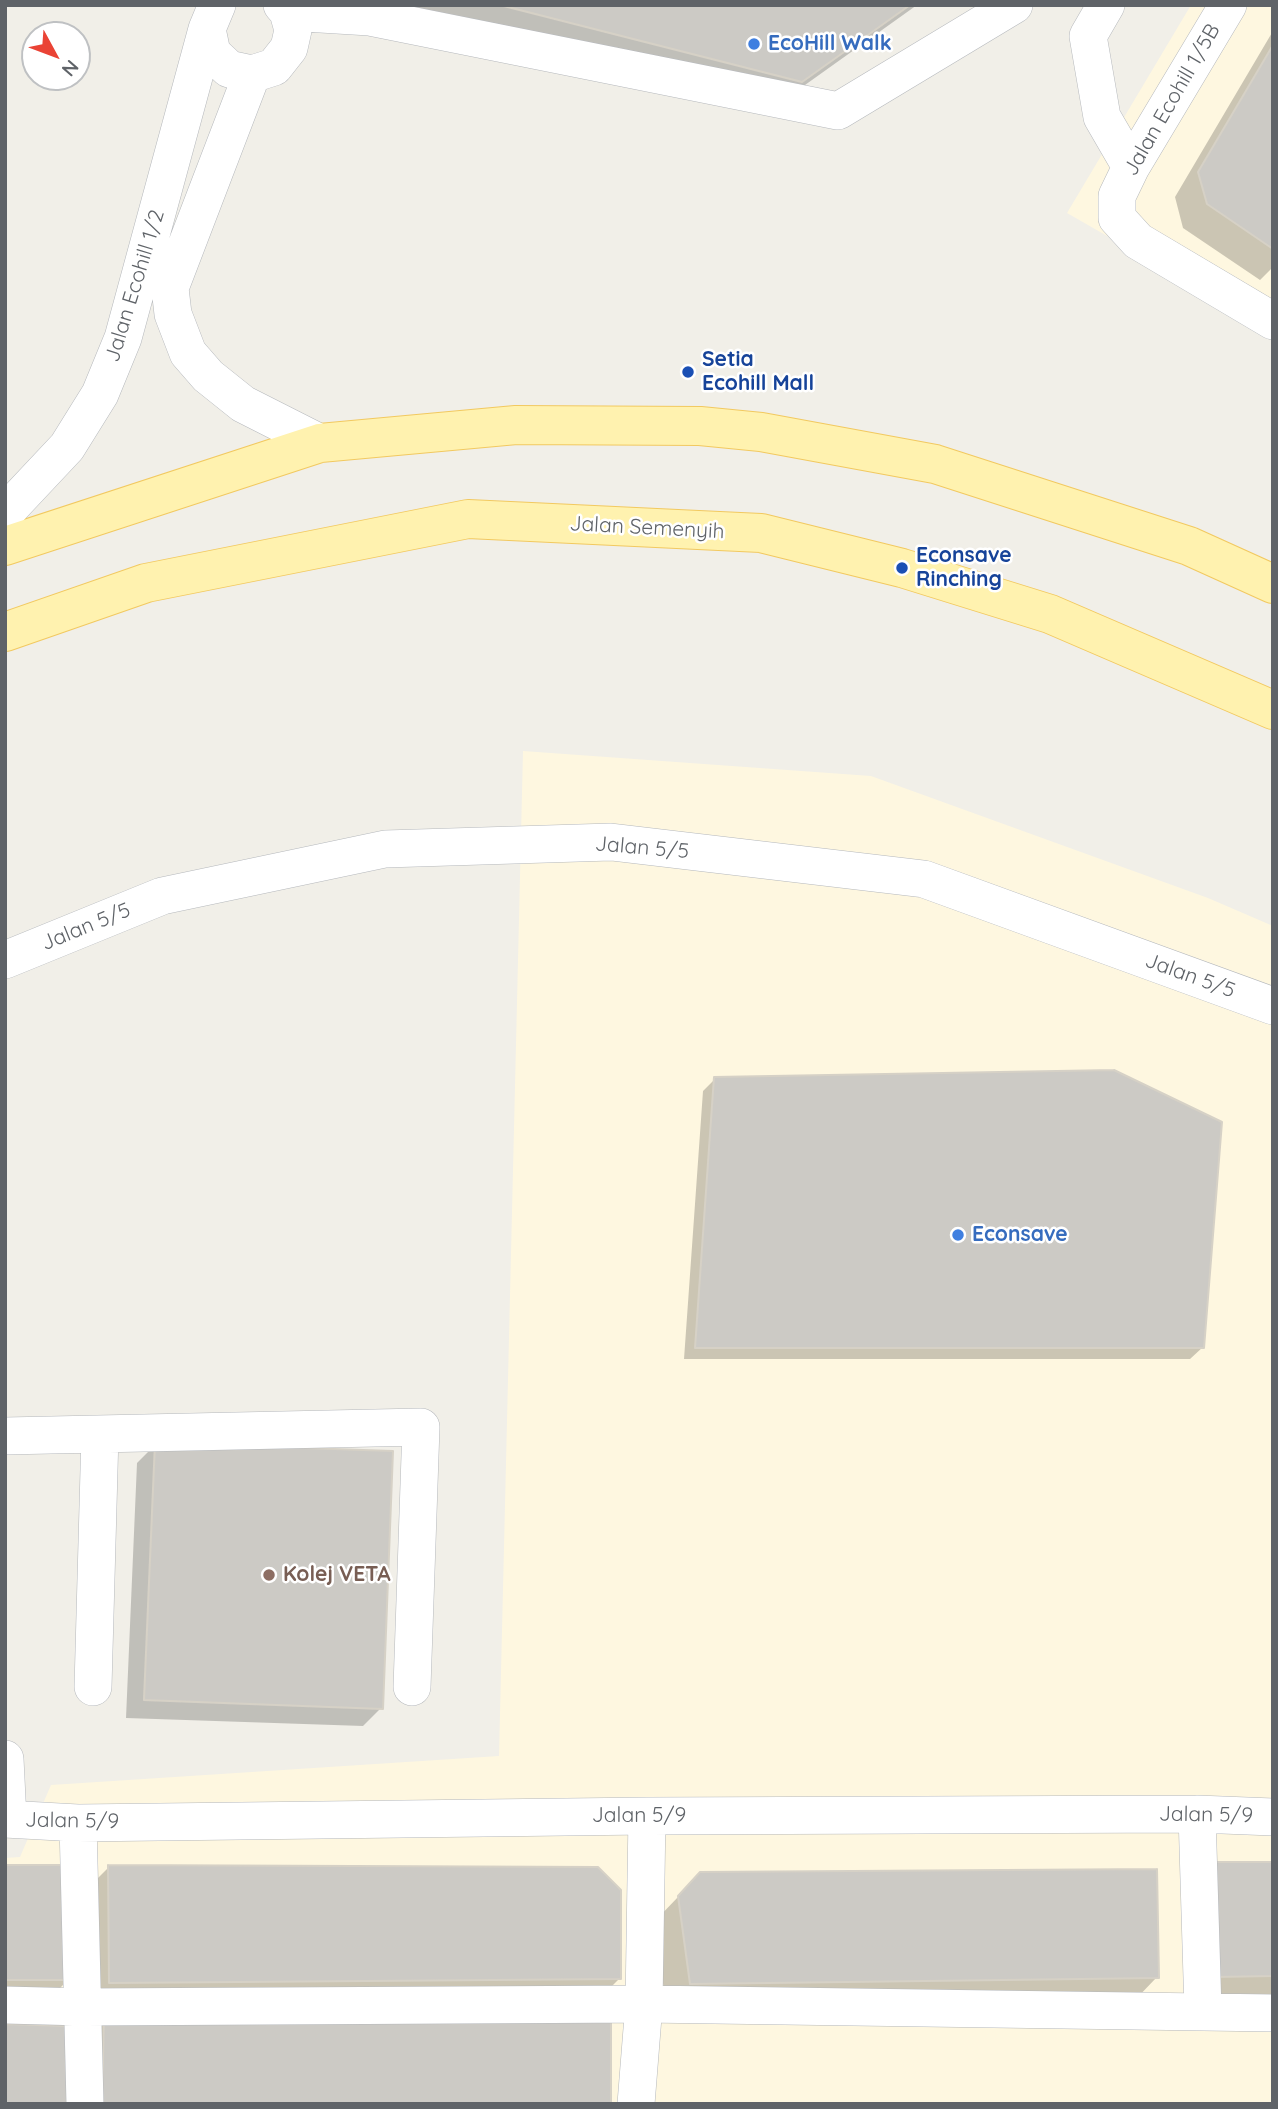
<!DOCTYPE html>
<html>
<head>
<meta charset="utf-8">
<style>
  body { margin:0 }
  #map { position:relative; width:1278px; height:2109px; overflow:hidden; background:#f1efe8; font-family:Quicksand,sans-serif }
  canvas { display:block }
  .frame { position:absolute; inset:0; border:7px solid #5f6368; pointer-events:none }
  .north { position:absolute; left:21px; top:21px; width:70px; height:70px; box-sizing:border-box; background:#fff; border:2px solid #bfc1c3; border-radius:50%; rotate:131deg; font-size:19px; font-weight:700; line-height:28px; text-align:center; color:#5f6368 }
  .north::after { content:''; display:block; margin:auto; width:24px; height:32px; background:#ea4335; clip-path:polygon(50% 0,100% 100%,50% 72%,0 100%) }
</style>
</head>
<body>
<div id="map">
<canvas width="1278" height="2109"></canvas>
<div class="frame"></div>
<div class="north">N</div>
</div>
<script>
const ctx = document.querySelector('canvas').getContext('2d');
ctx.lineJoin = 'round';
function fillPath(path, color) {
  ctx.fillStyle = color;
  ctx.fill(path, 'evenodd');
}
function shape(rows) {
  const path = new Path2D();
  for (const r of rows) {
    path.moveTo(r[0], r[1]);
    for (let i = 2; i < r.length; i += 2) path.lineTo(r[i], r[i + 1]);
  }
  return path;
}
function trace(path, color, width, dash) {
  ctx.strokeStyle = color;
  ctx.lineWidth = width;
  ctx.lineCap = dash ? 'butt' : 'round';
  ctx.setLineDash(dash || []);
  ctx.stroke(path);
}
function label(font, color, halo, rows, align = 'center') {
  ctx.font = font + ' Quicksand,sans-serif';
  ctx.lineWidth = 5;
  ctx.setLineDash([]);
  ctx.textBaseline = 'middle';
  ctx.strokeStyle = halo;
  ctx.fillStyle = color;
  for (const [text, x, y, turn = 0] of rows) {
    ctx.save();
    ctx.translate(x, y);
    ctx.rotate((+turn || 0) * Math.PI / 180);
    ctx.textAlign = isNaN(turn) ? turn : align;
    if (halo) ctx.strokeText(text, 0, 0);
    ctx.fillText(text, 0, 0);
    ctx.restore();
  }
}
fillPath(shape([
  [1191,5,1273,5,1273,331,1067,213],
  [523,751,871,776,1208,898,1273,926,1273,2104,5,2104,5,1858,20,1857,51,1785,499,1756]
]), '#fef7e0');
fillPath(shape([
  [401,5,917,5,777,105],
  [1273,31,1273,267,1260,280,1183,228,1175,197],
  [715,1079,1203,1347,1190,1359,684,1359,703,1091],
  [155,1445,381,1708,363,1726,126,1718,137,1463],
  [1273,1864,1273,1999,1191,2000],
  [5,1866,69,1979,45,2003,5,2003],
  [109,1867,620,1978,596,2002,86,2006,85,1891],
  [701,1873,1157,1977,1134,2001,666,2007,655,1921],
  [105,2017,609,2104,80,2104,81,2040]
]), '#0003');
const building = shape([
  [500,5,910,5,802,82,500,5],
  [1273,45,1273,249,1207,204,1198,172,1273,45],
  [1114,1070,1222,1122,1204,1348,695,1348,714,1077,1114,1070],
  [155,1443,393,1451,383,1709,144,1700,155,1443],
  [1214,1862,1273,1862,1273,1976,1214,1977,1214,1862],
  [5,1865,73,1865,70,1980,5,1980,5,1865],
  [108,1865,598,1867,621,1890,621,1979,109,1983,108,1865],
  [1157,1869,1159,1978,690,1984,678,1896,700,1872,1157,1869],
  [611,2014,611,2104,102,2104,104,2015,611,2014],
  [5,2024,68,2026,70,2104,5,2104,5,2024]
]);
fillPath(building, '#cccac5');
trace(building, '#d6d1c6', 2);
const minor = shape([
  [217,5,207,29,212,53,229,69,252,74,274,67,289,48,293,30,288,12,282,5],
  [1106,5,1088,36,1102,117,1131,167],
  [1228,5,1131,167,1117,196,1117,218,1138,241,1273,321],
  [288,12,370,17,838,111,1014,5],
  [252,74,170,288,173,314,188,353,208,376,243,404,320,443],
  [5,513,67,447,100,394,123,338,207,29],
  [5,960,162,896,385,849,611,842,924,879,1273,1006],
  [5,1436,421,1427,412,1687],
  [93,1687,100,1434],
  [5,1759,8,1819],
  [1197,1814,1203,2011],
  [5,1819,78,1823,647,1816,1197,1814,1273,1817],
  [78,1823,85,2104],
  [5,2005,84,2007,644,2004,1273,2013],
  [636,2104,644,2004,647,1816]
]);
const major = shape([
  [5,546,320,443,516,425,700,426,761,432,935,464,1189,546,1273,584],
  [5,632,146,583,468,519,761,533,902,568,1050,614,1273,710]
]);
trace(minor, '#b5b8bc', 38);
trace(major, '#f2c960', 40);
trace(minor, '#fff', 37);
trace(major, '#fff2af', 38);
for (const [x, y, r, color] of [
  [754,44,7,"#3f7fe0"],
  [688,372,7,"#1a4fb4"],
  [902,568,7,"#1a4fb4"],
  [958,1235,7,"#3f7fe0"],
  [269,1575,7,"#8d6e63"]
]) {
  const dot = new Path2D();
  dot.arc(x, y, r, 0, 2 * Math.PI);
  ctx.fillStyle = color;
  ctx.fill(dot);
  trace(dot, '#fff', 2.5);
}
label('bold 21px', '#366cbe', '#fff', [
  ["EcoHill Walk",768,44],
  ["Econsave",972,1235]
], 'left');
label('21px', '#5f6368', '#fff', [
  ["Jalan Ecohill 1/5B",1172,100,-60],
  ["Jalan Ecohill 1/2",135,286,-73],
  ["Jalan Semenyih",647,528,3],
  ["Jalan 5/5",642,848,5],
  ["Jalan 5/5",86,927,-22],
  ["Jalan 5/5",1190,976,20],
  ["Jalan 5/9",1206,1815,1],
  ["Jalan 5/9",639,1816],
  ["Jalan 5/9",72,1821,1]
]);
label('bold 21px', '#164399', '#fff', [
  ["Setia",702,360],
  ["Ecohill Mall",702,384],
  ["Econsave",916,556],
  ["Rinching",916,580]
], 'left');
label('bold 21px', '#785e54', '#fff', [
  ["Kolej VETA",283,1575]
], 'left');
</script>
</body>
</html>
